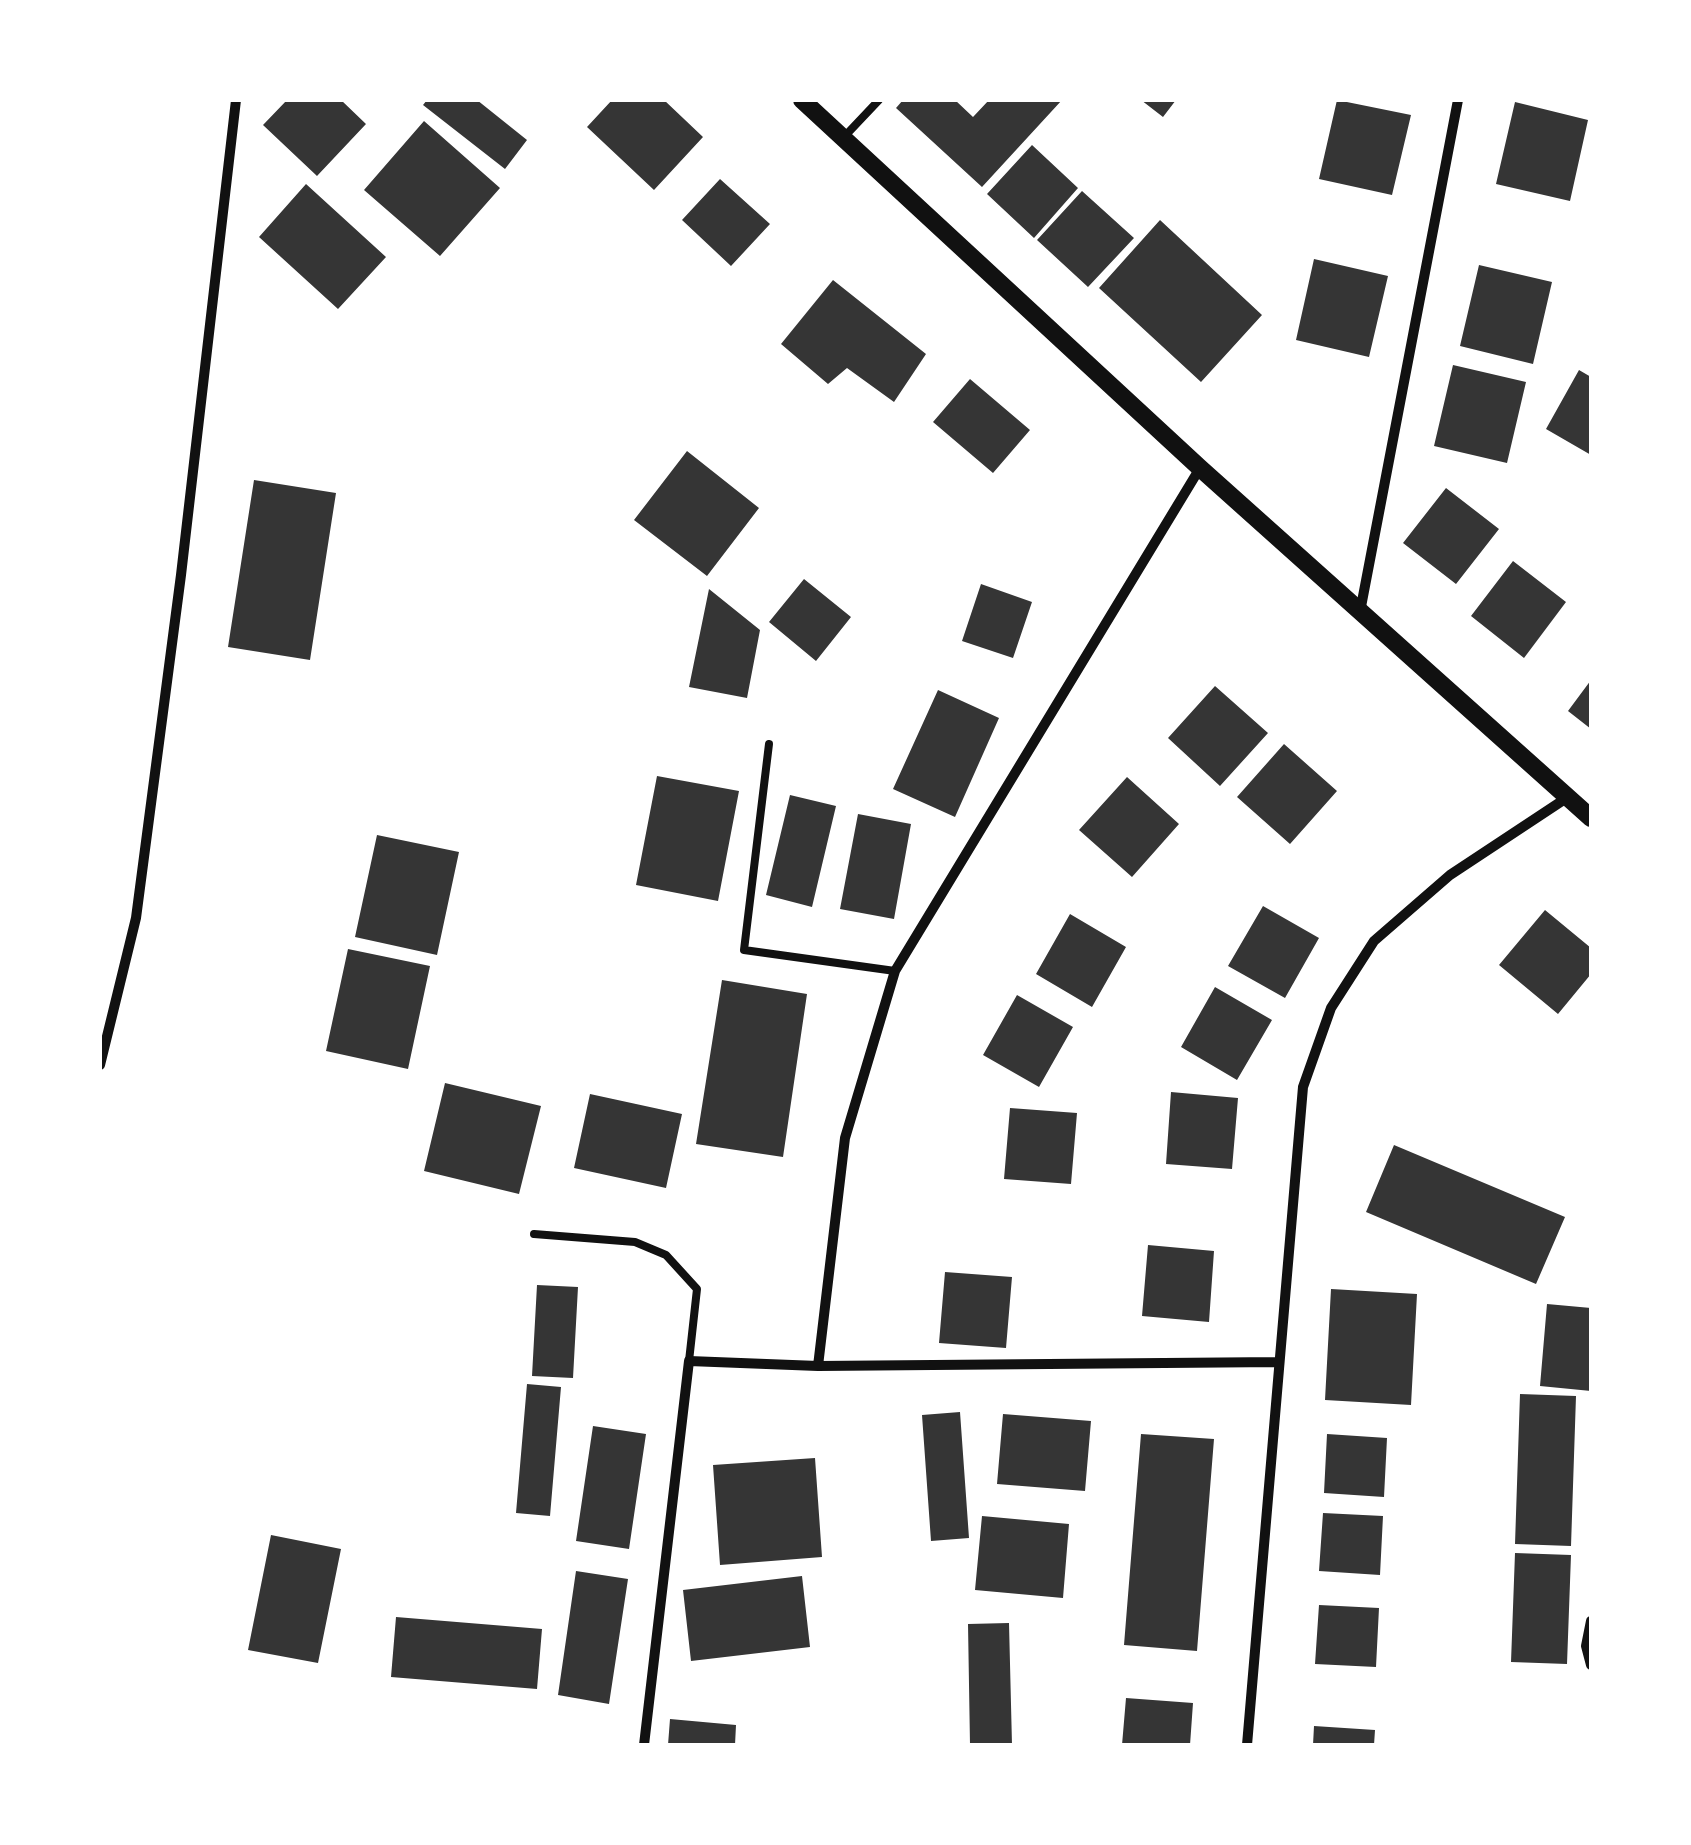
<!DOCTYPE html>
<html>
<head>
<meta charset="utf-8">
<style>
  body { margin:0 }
  #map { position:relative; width:1691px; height:1845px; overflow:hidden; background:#fff; font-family:"Noto Serif",serif }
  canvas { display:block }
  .frame { position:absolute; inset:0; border:102px solid #fff; pointer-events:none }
</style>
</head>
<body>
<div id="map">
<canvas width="1691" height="1845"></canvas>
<div class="frame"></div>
</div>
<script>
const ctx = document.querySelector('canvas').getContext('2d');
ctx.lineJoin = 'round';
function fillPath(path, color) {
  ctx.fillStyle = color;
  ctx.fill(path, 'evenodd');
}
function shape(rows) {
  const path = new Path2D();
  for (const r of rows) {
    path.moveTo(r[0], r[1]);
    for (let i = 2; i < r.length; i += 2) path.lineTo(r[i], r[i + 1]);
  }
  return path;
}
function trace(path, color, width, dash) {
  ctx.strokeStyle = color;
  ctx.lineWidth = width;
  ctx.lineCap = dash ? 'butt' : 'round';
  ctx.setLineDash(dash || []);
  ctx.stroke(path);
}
fillPath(shape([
  [287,100,341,100,366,124,317,176,263,125],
  [427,100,477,100,527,140,505,169,423,105],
  [612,100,664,100,703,137,654,190,587,127],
  [903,100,955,100,973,117,989,100,1062,100,982,187,896,108],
  [1141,100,1176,100,1163,117],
  [1337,100,1411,115,1392,195,1319,179],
  [1515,102,1588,120,1570,201,1496,184],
  [424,121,500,188,440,256,364,190],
  [1032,145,1078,188,1034,238,987,194],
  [720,179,770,224,731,266,682,220],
  [306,184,386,257,338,309,259,237],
  [1082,191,1134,238,1088,287,1037,240],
  [1160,220,1262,315,1201,382,1099,288],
  [1314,259,1388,276,1369,357,1296,340],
  [1479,265,1552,282,1533,364,1460,346],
  [833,280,926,354,894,402,847,368,828,384,781,344],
  [1453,365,1526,382,1507,463,1434,446],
  [1579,370,1591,377,1591,455,1546,429],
  [970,379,1030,430,993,473,933,422],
  [687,451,759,508,707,576,634,520],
  [254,480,336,493,310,660,228,647],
  [1446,488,1499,529,1456,584,1403,543],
  [1513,561,1566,602,1524,658,1471,616],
  [804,579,851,617,816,661,769,622],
  [981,584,1032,602,1013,658,962,641],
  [709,589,760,630,747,698,689,687],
  [1591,680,1591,729,1568,711],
  [1215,686,1268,733,1220,786,1168,738],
  [938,690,999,718,955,817,893,789],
  [1284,744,1337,791,1290,844,1237,797],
  [657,776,739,791,718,901,636,885],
  [1127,777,1179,824,1132,877,1079,830],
  [790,795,836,806,812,907,766,895],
  [858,814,911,824,894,919,840,909],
  [377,835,459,852,437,955,355,937],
  [1263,906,1319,938,1285,998,1228,966],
  [1545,910,1591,948,1591,974,1558,1014,1499,965],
  [1070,914,1126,947,1092,1007,1036,974],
  [348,949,430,966,408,1069,326,1051],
  [722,980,807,994,783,1157,696,1144],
  [1215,987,1272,1020,1237,1080,1181,1047],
  [1017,995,1073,1027,1039,1087,983,1055],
  [445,1083,541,1106,519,1194,424,1171],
  [1171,1092,1238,1098,1232,1169,1166,1164],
  [590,1094,682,1114,666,1188,574,1168],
  [1010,1108,1077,1113,1071,1184,1004,1179],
  [1394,1145,1565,1217,1536,1284,1366,1212],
  [1148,1245,1214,1251,1209,1322,1142,1316],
  [945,1272,1012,1277,1006,1348,939,1343],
  [537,1285,578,1287,573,1378,532,1376],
  [1331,1289,1417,1294,1411,1405,1325,1400],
  [1547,1304,1591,1308,1591,1391,1540,1386],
  [527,1384,561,1387,550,1516,516,1513],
  [1520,1394,1576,1396,1571,1546,1515,1544],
  [960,1412,969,1538,931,1541,922,1415],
  [1003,1414,1091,1421,1085,1491,997,1484],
  [593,1426,646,1434,629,1549,576,1541],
  [1141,1434,1214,1439,1197,1651,1124,1645],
  [1327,1434,1387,1438,1384,1497,1324,1493],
  [815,1458,822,1557,720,1565,713,1465],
  [1323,1513,1383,1516,1380,1575,1319,1571],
  [982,1516,1069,1524,1063,1598,975,1590],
  [271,1535,341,1549,318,1663,248,1650],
  [1515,1553,1571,1555,1567,1664,1511,1662],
  [576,1571,628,1579,609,1704,558,1695],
  [802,1576,810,1647,691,1661,683,1590],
  [1319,1605,1379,1608,1376,1667,1315,1664],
  [396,1617,542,1629,537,1689,391,1677],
  [1009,1623,1012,1745,970,1745,968,1624],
  [1126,1698,1193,1703,1190,1745,1122,1745],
  [670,1719,736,1725,735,1745,668,1745],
  [1314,1726,1375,1730,1374,1745,1313,1745]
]), '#353535');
trace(shape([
  [844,137,879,100],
  [769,744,744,950,895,971],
  [534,1234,635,1242,666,1255,697,1289,689,1361]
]), '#111', 8);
trace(shape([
  [1360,612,1458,100],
  [100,1065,136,918,181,575,236,100],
  [818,1366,845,1138,895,971,1200,468],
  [1591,1621,1586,1646,1591,1665],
  [644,1745,689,1361,818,1366,1279,1362],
  [1247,1745,1303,1087,1331,1008,1374,941,1450,875,1568,797]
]), '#111', 10);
trace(shape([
  [802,100,1200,468,1591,818]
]), '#111', 18);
</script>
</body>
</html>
